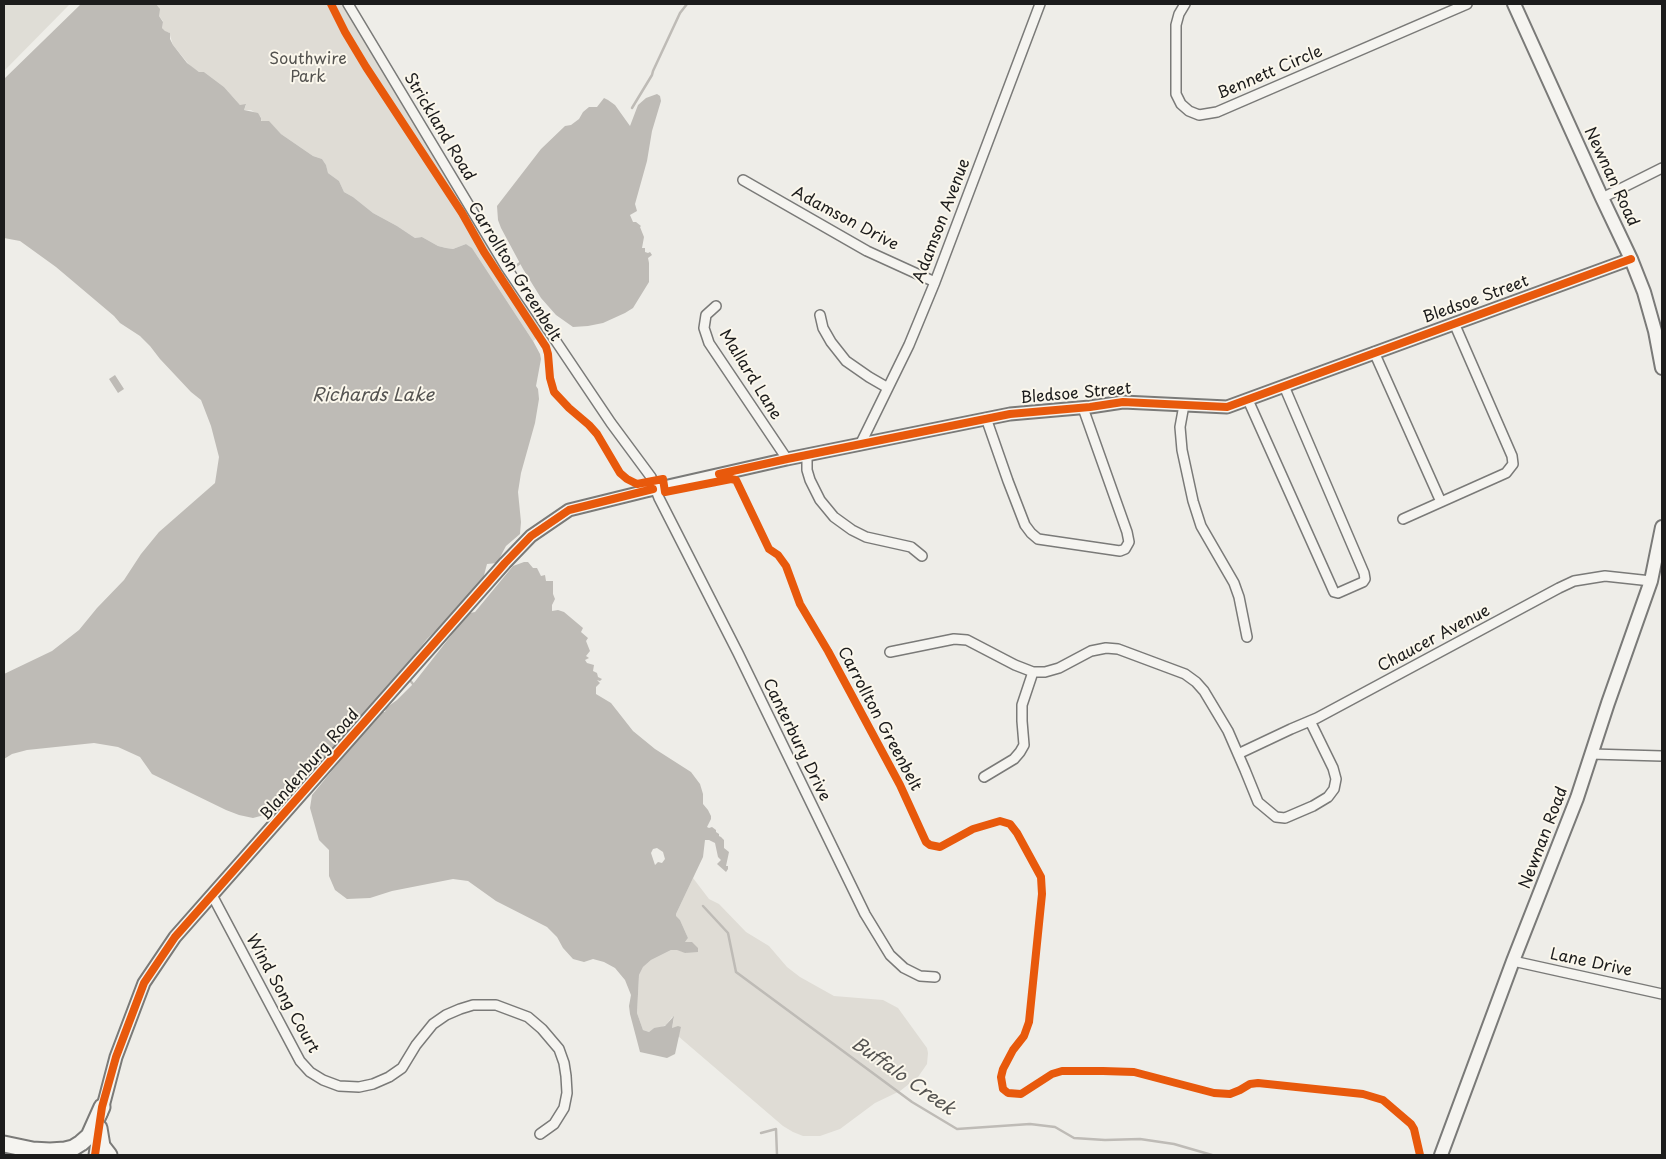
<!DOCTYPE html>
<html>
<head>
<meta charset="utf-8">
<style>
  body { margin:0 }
  #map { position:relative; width:1666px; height:1159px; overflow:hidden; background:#eeede8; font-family:"Playpen Sans",sans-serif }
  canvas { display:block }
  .frame { position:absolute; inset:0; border:5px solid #1c1c1c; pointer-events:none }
</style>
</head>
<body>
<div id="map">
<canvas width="1666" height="1159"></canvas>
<div class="frame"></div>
</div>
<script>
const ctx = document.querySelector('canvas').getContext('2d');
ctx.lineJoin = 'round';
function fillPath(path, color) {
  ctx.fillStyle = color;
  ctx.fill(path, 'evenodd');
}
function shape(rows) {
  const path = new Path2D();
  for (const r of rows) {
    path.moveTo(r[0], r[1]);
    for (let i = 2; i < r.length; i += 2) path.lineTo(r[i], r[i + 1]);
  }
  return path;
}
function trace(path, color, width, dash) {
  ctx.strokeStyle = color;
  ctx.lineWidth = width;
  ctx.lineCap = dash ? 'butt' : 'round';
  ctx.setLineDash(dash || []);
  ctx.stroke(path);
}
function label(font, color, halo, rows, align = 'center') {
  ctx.font = font + ' "Playpen Sans",sans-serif';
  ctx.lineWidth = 4;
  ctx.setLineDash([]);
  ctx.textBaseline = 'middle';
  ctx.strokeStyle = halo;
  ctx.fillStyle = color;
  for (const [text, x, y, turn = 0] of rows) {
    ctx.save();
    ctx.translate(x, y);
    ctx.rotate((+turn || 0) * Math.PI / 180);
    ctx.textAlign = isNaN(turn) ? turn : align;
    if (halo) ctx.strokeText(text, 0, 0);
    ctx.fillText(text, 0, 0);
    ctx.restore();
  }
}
fillPath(shape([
  [4,4,70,4,4,71]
]), '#dfddd6');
fillPath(shape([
  [156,4,345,4,499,262,545,333,533,341,472,248,466,244,453,249,446,248,438,246,422,237,415,238,397,226,373,213,353,197,344,192,339,181,328,173,326,165,322,159,313,156,281,134,269,122,262,121,260,120,261,117,251,110,244,110,246,105,240,105,224,87,204,72,199,72,191,67,173,45,169,32,165,32,162,28,163,21,159,16,159,8],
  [693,878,709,899,719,904,746,932,769,946,787,967,800,977,834,996,883,1000,898,1008,927,1048,928,1053,927,1064,918,1077,900,1091,875,1103,840,1129,820,1136,803,1136,793,1132,783,1126,678,1036,681,1027,672,1028,674,1018,672,1017,666,1025,659,1028,654,1028,649,1032,643,1030,637,1013,639,975,643,967,651,960,671,950,675,949,687,953,688,943,685,942,688,938,680,920,675,916,676,914]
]), '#dfdcd5');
fillPath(shape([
  [81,4,156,4,160,9,159,16,163,22,162,28,165,31,170,33,170,39,173,45,187,63,199,72,204,72,224,87,240,105,246,104,244,110,258,113,261,118,261,121,269,121,281,134,313,156,322,159,326,165,328,173,339,181,344,192,353,197,373,213,397,226,415,238,422,237,438,246,446,248,453,249,466,244,472,248,533,341,540,354,541,359,536,386,538,389,539,399,535,423,521,473,518,492,521,522,520,534,506,546,497,563,487,564,482,583,455,613,427,639,392,684,328,756,304,777,268,814,253,818,239,815,226,810,152,774,140,757,118,747,94,743,27,750,12,754,4,759,4,674,52,651,79,630,97,608,124,580,141,554,159,532,215,483,219,457,211,426,201,400,191,392,160,359,150,346,140,336,120,323,114,316,56,267,20,241,4,238,4,79],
  [657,94,660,96,661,101,652,131,647,161,635,204,637,211,630,215,633,222,636,222,641,226,640,227,644,237,642,248,645,248,645,252,648,253,650,252,652,255,648,258,649,263,649,282,633,308,625,313,603,323,588,326,573,327,556,315,541,298,523,269,501,228,498,220,497,206,541,149,565,126,571,125,579,119,583,112,589,107,597,107,604,98,608,100,615,105,630,126,638,105,646,98],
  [115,375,124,389,118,393,109,379],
  [524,562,528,562,533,568,537,568,541,576,545,575,546,581,553,581,553,594,555,599,552,605,552,611,558,610,564,612,583,628,581,632,588,638,586,641,590,651,586,656,589,658,585,660,587,663,594,665,593,671,597,673,598,677,602,679,600,681,597,680,600,683,596,687,596,694,611,703,633,731,655,749,691,772,700,784,703,794,703,804,708,810,711,816,711,819,707,827,709,828,712,827,716,830,716,832,719,834,719,836,721,837,724,840,724,848,729,852,726,866,728,866,728,869,726,872,717,864,721,860,718,857,715,843,709,840,705,840,703,857,676,914,676,916,680,920,688,938,685,942,692,942,698,948,698,952,685,953,677,950,671,950,651,960,643,967,639,975,637,1013,643,1030,649,1032,654,1028,665,1026,674,1016,672,1028,678,1026,681,1027,675,1054,667,1058,640,1052,630,1014,629,1006,631,995,625,980,615,968,604,962,593,959,584,962,573,959,563,948,557,937,547,927,496,901,468,881,453,879,392,891,370,898,347,899,335,890,329,876,329,850,319,840,310,808,312,795,380,712,385,712,386,708,397,700,413,684,457,628,459,622,465,614,475,612,513,566],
  [657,848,663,852,665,859,662,863,658,862,655,865,651,853,653,849]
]), '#bebbb6');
trace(shape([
  [632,108,652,75,653,71,680,13,687,4],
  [511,270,520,263],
  [500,277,506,273],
  [408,678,413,684],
  [703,906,728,933,736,972,912,1102,957,1129,1030,1124,1055,1127,1074,1138,1105,1140,1140,1139,1174,1144,1212,1155],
  [761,1133,776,1129,777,1155]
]), '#bebbb6', 2.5);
const minor = shape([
  [348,4,506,267,611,423,651,477,659,498,738,653,865,914,890,955,904,968,920,976,935,977],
  [1185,4,1179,14,1176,25,1176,94,1181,104,1189,111,1199,115,1217,112,1467,4],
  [743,180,867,251,935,282],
  [1602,198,1662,168],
  [716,306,706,315,704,328,709,343,787,459],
  [820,315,823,328,831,342,846,361,869,377,888,388],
  [1374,352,1441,502],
  [1248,400,1330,583,1334,592,1338,593,1363,582,1365,579,1364,573,1284,386],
  [1184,405,1180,427,1182,450,1193,501,1201,526,1234,583,1239,597,1247,637],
  [986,418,1008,481,1025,525,1031,533,1038,539,1120,551,1125,549,1129,542,1127,532,1083,408],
  [860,445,909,345,935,282,1040,4],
  [807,456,807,470,810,480,820,500,834,517,852,530,866,537,911,547,922,556],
  [1403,519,1506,473,1513,464,1512,456,1454,323],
  [890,652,954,639,967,640,1015,665,1033,672,1045,672,1059,668,1091,651,1106,648,1118,649,1185,674,1196,682,1204,691,1228,731,1245,770,1258,802,1276,817,1285,818,1313,806,1328,797,1334,789,1336,779,1333,768,1310,721],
  [1238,754,1291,729,1317,718,1559,588,1574,581,1605,576,1651,581],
  [1591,754,1662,756],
  [984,777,1014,759,1020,752,1024,745,1022,721,1022,705,1033,672],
  [212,895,300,1061,310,1072,323,1080,339,1086,359,1087,373,1084,389,1077,402,1068,416,1045,433,1024,446,1015,460,1009,473,1005,496,1005,528,1017,542,1029,559,1049,564,1063,566,1076,567,1093,564,1108,554,1124,540,1134],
  [1513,961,1662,994]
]);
const tertiary = shape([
  [101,1114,116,1057,144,983,175,937,505,563,531,536,569,510,646,491,787,459,1010,414,1090,407,1123,402,1227,407,1631,259],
  [95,1155,98,1135]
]);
const secondary = shape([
  [1514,4,1602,198,1631,259,1644,292,1655,331,1662,368],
  [1441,1155,1513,961,1577,798,1608,703,1651,581,1662,527]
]);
const trunk = shape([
  [99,1128,102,1146,109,1155],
  [4,1144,42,1152],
  [32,1150,50,1151,65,1150,73,1148,81,1143,89,1136,102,1107]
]);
trace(minor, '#7a7a78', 12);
trace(tertiary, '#7a7a78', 15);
trace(secondary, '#7a7a78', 16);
trace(trunk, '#7a7a78', 19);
trace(minor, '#f5f4f0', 9);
trace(tertiary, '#f5f4f0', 11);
trace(secondary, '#f5f4f0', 12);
trace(trunk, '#f5f4f0', 15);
trace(shape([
  [331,4,345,32,366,67,462,213,484,252,546,347,548,354,550,378,554,392,569,408,589,425,597,434,620,473,627,479,637,484,663,479,665,492,731,479,736,480,769,549,778,555,786,566,800,604,828,651,900,785,926,842,930,845,940,847,973,829,1000,821,1010,824,1017,833,1041,877,1042,894,1029,1022,1024,1036,1013,1050,1003,1069,1001,1077,1003,1089,1008,1093,1021,1094,1052,1074,1062,1071,1103,1071,1134,1072,1214,1093,1230,1094,1240,1090,1250,1084,1258,1083,1363,1094,1383,1100,1411,1124,1414,1129,1420,1155],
  [719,474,787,459,1010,414,1090,407,1123,402,1227,407,1631,259],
  [95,1155,102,1107,116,1057,144,983,175,937,505,563,531,536,569,510,653,489]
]), '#e8590c', 8);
label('16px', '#53524f', '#fbf7ec', [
  ["Southwire",308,60],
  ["Park",308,78]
]);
label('16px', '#1c1c1c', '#fbf7ec', [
  ["Bennett Circle",1270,73,-23],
  ["Strickland Road",439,127,59],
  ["Newnan Road",1611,177,65],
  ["Adamson Drive",845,219,28],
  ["Adamson Avenue",942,221,-69],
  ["Carrollton Greenbelt",514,272,58],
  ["Bledsoe Street",1476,300,-20],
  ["Mallard Lane",750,375,58],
  ["Bledsoe Street",1076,394,-5],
  ["Chaucer Avenue",1434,639,-28],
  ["Carrollton Greenbelt",879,719,62],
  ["Canterbury Drive",796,740,64],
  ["Blandenburg Road",310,765,-49],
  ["Newnan Road",1544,838,-69],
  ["Lane Drive",1591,963,12],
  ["Wind Song Court",282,994,61]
]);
label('italic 18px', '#545351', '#fbf7ec', [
  ["Richards Lake",373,396],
  ["Buffalo Creek",903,1077,35]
]);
</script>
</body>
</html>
